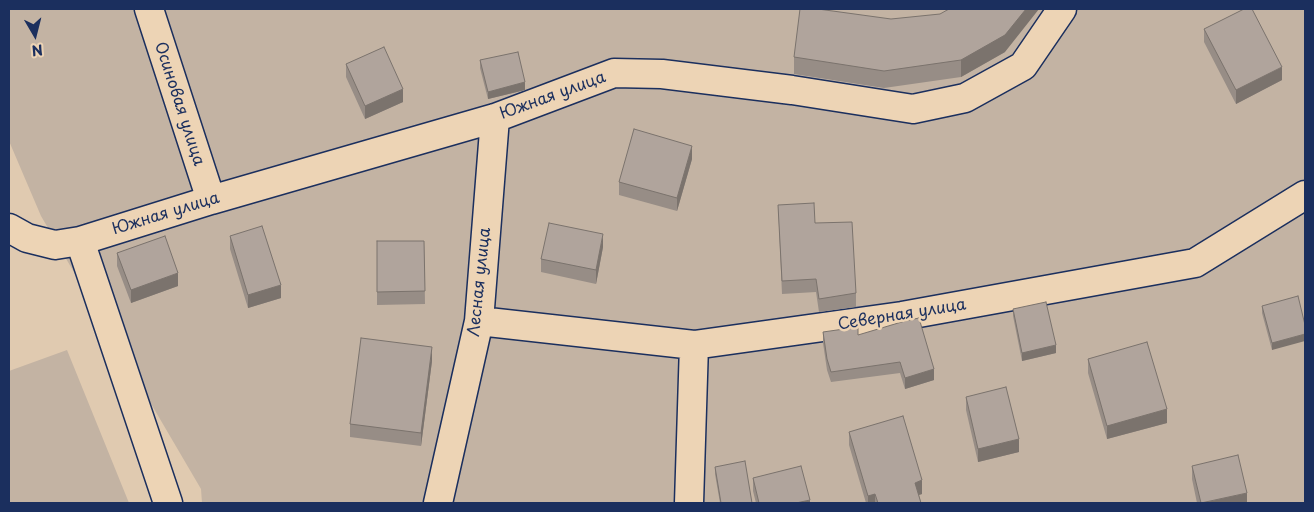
<!DOCTYPE html>
<html>
<head>
<meta charset="utf-8">
<style>
  body { margin:0 }
  #map { position:relative; width:1314px; height:512px; overflow:hidden; background:#e0cab0; font-family:"Playpen Sans",sans-serif }
  canvas { display:block }
  .frame { position:absolute; inset:0; border:10px solid #1b2f5e; pointer-events:none }
  .north { position:absolute; left:10px; top:10px; width:50px; height:50px; -webkit-text-stroke:4px #edd4b5; paint-order:stroke; rotate:172deg; font-size:14px; font-weight:700; line-height:20px; text-align:center; color:#1b2f5e }
  .north::after { content:''; display:block; margin:auto; width:18px; height:22px; background:#1b2f5e; clip-path:polygon(50% 0,100% 100%,50% 72%,0 100%) }
</style>
</head>
<body>
<div id="map">
<canvas width="1314" height="512"></canvas>
<div class="frame"></div>
<div class="north">N</div>
</div>
<script>
const ctx = document.querySelector('canvas').getContext('2d');
ctx.lineJoin = 'round';
function fillPath(path, color) {
  ctx.fillStyle = color;
  ctx.fill(path, 'evenodd');
}
function shape(rows) {
  const path = new Path2D();
  for (const r of rows) {
    path.moveTo(r[0], r[1]);
    for (let i = 2; i < r.length; i += 2) path.lineTo(r[i], r[i + 1]);
  }
  return path;
}
function trace(path, color, width, dash) {
  ctx.strokeStyle = color;
  ctx.lineWidth = width;
  ctx.lineCap = dash ? 'butt' : 'round';
  ctx.setLineDash(dash || []);
  ctx.stroke(path);
}
function label(font, color, halo, rows, align = 'center') {
  ctx.font = font + ' "Playpen Sans",sans-serif';
  ctx.lineWidth = 5;
  ctx.setLineDash([]);
  ctx.textBaseline = 'middle';
  ctx.strokeStyle = halo;
  ctx.fillStyle = color;
  for (const [text, x, y, turn = 0] of rows) {
    ctx.save();
    ctx.translate(x, y);
    ctx.rotate((+turn || 0) * Math.PI / 180);
    ctx.textAlign = isNaN(turn) ? turn : align;
    if (halo) ctx.strokeText(text, 0, 0);
    ctx.fillText(text, 0, 0);
    ctx.restore();
  }
}
fillPath(shape([
  [9,9,1305,9,1305,503,202,503,201,489,41,216,9,141],
  [67,350,129,503,9,503,9,371]
]), '#c3b3a3');
const minor = shape([
  [149,9,211,200],
  [9,228,27,238,55,245,80,241,168,503],
  [80,241,211,200,495,118,614,73,662,74,792,90,913,109,965,98,1023,66,1062,9],
  [479,321,694,345,902,316,1195,263,1305,195],
  [438,503,479,321,495,118],
  [689,503,694,345]
]);
trace(minor, '#1b2f5e', 31);
trace(minor, '#edd4b5', 28);
fillPath(shape([
  [1204,29,1282,80,1236,104,1204,42],
  [1005,52,961,77,884,88,794,74,794,57],
  [480,60,525,90,488,99,480,68],
  [346,64,403,102,365,119,346,77],
  [692,159,677,211,619,195,619,182],
  [778,205,815,223,856,293,856,307,819,312,816,292,782,294],
  [230,236,281,298,248,308,230,249],
  [377,241,424,241,425,304,377,305],
  [603,247,596,284,541,272,541,259],
  [117,253,178,286,131,303,117,266],
  [1262,306,1305,325,1272,350,1262,313],
  [1013,309,1056,353,1022,361,1013,316],
  [823,332,858,335,934,380,905,389,900,373,831,382,827,370,823,343],
  [1088,359,1167,423,1107,439,1088,373],
  [432,361,421,446,350,437,350,424],
  [966,397,1019,452,978,462,966,410],
  [849,432,922,494,919,495,921,503,866,503,849,445],
  [1192,466,1247,503,1197,503,1192,479],
  [715,467,752,503,720,503,715,474],
  [753,478,810,503,756,503,753,491]
]), '#978d86');
fillPath(shape([
  [1026,9,1039,9,1005,52,961,77,961,60],
  [1282,67,1282,80,1236,104,1236,90],
  [525,82,525,90,488,99,488,92],
  [403,89,403,102,365,119,365,106],
  [692,146,692,159,677,211,677,198],
  [603,234,603,247,596,284,596,270],
  [178,273,178,286,131,303,131,290],
  [281,285,281,298,248,308,248,295],
  [1305,334,1305,341,1272,350,1272,343],
  [1056,345,1056,353,1022,361,1022,353],
  [432,347,432,361,421,446,421,433],
  [934,369,934,380,905,389,905,378],
  [1167,409,1167,423,1107,439,1107,426],
  [1019,439,1019,452,978,462,978,449],
  [922,480,922,494,915,496,915,483],
  [1247,493,1247,503,1203,503],
  [875,494,875,503,868,503,868,496],
  [810,500,810,503,796,503]
]), '#7b736d');
const building = shape([
  [800,9,818,9,891,19,940,14,949,9,1026,9,1005,35,961,60,884,71,794,57,800,9],
  [1244,9,1252,9,1282,67,1236,90,1204,29,1244,9],
  [384,47,403,89,365,106,346,64,384,47],
  [518,52,525,82,488,92,480,60,518,52],
  [634,129,692,146,677,198,619,182,634,129],
  [814,203,815,223,852,222,856,293,819,299,816,279,782,281,778,205,814,203],
  [549,223,603,234,596,270,541,259,549,223],
  [262,226,281,285,248,295,230,236,262,226],
  [165,236,178,273,131,290,117,253,165,236],
  [377,241,424,241,425,291,377,292,377,241],
  [1298,296,1305,325,1305,334,1272,343,1262,306,1298,296],
  [1046,302,1056,345,1022,353,1013,309,1046,302],
  [919,318,934,369,905,378,900,362,831,372,827,359,823,332,858,327,858,335,905,321,919,318],
  [361,338,432,347,421,433,350,424,361,338],
  [1147,342,1167,409,1107,426,1088,359,1147,342],
  [1006,387,1019,439,978,449,966,397,1006,387],
  [903,416,922,480,915,483,921,503,878,503,875,494,868,496,849,432,903,416],
  [1238,455,1247,493,1201,503,1192,466,1238,455],
  [745,461,752,503,721,503,715,467,745,461],
  [801,466,810,500,796,503,759,503,753,478,801,466]
]);
fillPath(building, '#b0a49c');
trace(building, '#7b736d', 1);
label('16px', '#1b2f5e', '#edd4b5', [
  ["Южная улица",553,96,-20],
  ["Осиновая улица",179,104,72],
  ["Южная улица",166,214,-17],
  ["Лесная улица",480,282,-84],
  ["Северная улица",902,315,-9]
]);
</script>
</body>
</html>
